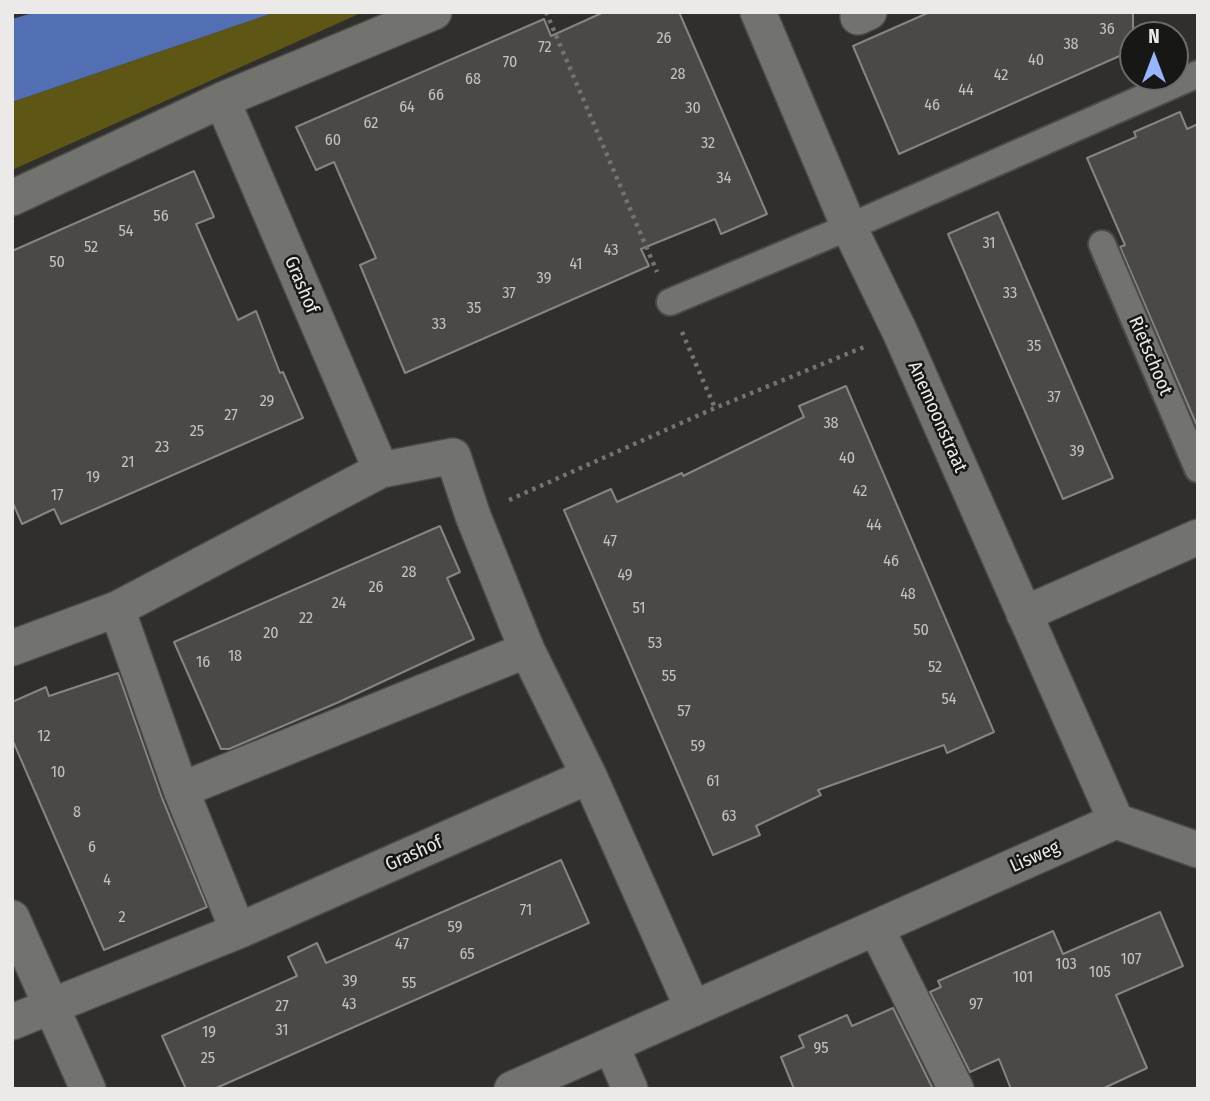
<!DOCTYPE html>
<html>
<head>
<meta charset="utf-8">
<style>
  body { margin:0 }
  #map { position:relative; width:1210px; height:1101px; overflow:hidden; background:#302f2c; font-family:"Fira Sans Condensed",sans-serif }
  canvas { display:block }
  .frame { position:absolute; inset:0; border:14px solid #ebeae8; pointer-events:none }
  .north { position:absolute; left:1119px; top:21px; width:70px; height:70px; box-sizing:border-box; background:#171716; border:2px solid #6c6b6a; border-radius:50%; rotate:0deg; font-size:19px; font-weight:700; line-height:28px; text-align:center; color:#ebeae8 }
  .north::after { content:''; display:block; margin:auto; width:24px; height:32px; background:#97b6fd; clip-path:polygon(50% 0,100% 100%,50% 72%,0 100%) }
</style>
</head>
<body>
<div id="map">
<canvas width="1210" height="1101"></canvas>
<div class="frame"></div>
<div class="north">N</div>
</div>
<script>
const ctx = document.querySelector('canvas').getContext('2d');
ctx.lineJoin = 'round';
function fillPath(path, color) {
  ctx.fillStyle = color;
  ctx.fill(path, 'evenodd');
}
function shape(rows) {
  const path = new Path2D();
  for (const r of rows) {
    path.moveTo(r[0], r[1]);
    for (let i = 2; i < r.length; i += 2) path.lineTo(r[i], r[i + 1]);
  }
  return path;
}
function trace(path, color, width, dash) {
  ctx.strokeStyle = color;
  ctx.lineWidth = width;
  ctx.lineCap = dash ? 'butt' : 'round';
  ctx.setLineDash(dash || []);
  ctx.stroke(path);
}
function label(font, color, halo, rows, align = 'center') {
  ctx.font = font + ' "Fira Sans Condensed",sans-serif';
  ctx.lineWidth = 5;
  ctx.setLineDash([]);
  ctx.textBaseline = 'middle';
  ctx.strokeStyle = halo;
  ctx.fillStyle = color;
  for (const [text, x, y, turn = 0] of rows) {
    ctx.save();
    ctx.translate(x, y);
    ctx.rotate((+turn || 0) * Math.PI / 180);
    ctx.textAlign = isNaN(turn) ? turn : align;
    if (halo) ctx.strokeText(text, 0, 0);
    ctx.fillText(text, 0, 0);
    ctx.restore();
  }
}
fillPath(shape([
  [276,12,363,12,12,170,12,102]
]), '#5e5615');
fillPath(shape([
  [36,12,276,12,12,102,12,19]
]), '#526fb4');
const building = shape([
  [604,12,679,12,767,214,721,234,715,219,641,249,649,266,405,373,360,265,376,258,334,162,316,170,296,127,544,19,551,36,604,12],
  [930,12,1133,12,1133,50,899,154,853,46,930,12],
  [1180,112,1187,129,1198,124,1198,428,1120,247,1125,245,1087,158,1136,137,1134,132,1180,112],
  [194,171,214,217,196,224,238,320,256,311,280,373,283,372,303,418,61,524,54,509,22,524,12,501,12,251,194,171],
  [998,212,1113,478,1063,499,948,234,998,212],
  [846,386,994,732,947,753,944,745,818,790,821,795,756,826,760,835,713,855,564,510,611,489,617,502,682,473,683,476,804,417,799,406,846,386],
  [440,526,460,572,447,578,474,639,339,702,229,749,221,749,174,642,440,526],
  [118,673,162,798,207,907,104,950,12,739,12,702,46,687,49,696,118,673],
  [561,860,589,923,214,1089,186,1089,162,1036,297,976,288,957,317,943,326,963,561,860],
  [1160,912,1183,966,1116,995,1147,1068,1102,1089,1011,1089,999,1059,970,1072,930,992,941,987,938,981,1053,931,1063,954,1160,912],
  [893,1008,933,1089,794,1089,781,1057,804,1047,799,1036,847,1015,852,1026,893,1008]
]);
fillPath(building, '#4a4946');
trace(building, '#868581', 2);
const pedestrian = shape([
  [1102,244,1198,469],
  [670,302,849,227,1198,74]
]);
const minor = shape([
  [758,12,849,227,900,332,1116,821],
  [858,17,869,12],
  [222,100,381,470],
  [12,198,222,100,434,12],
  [117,609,181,790,527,650],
  [1024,614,1198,537],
  [12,648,117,609,381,470,453,456,473,516,527,650,589,776,693,1009],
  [181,790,238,931],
  [12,918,88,1089],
  [876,928,956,1089],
  [12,1022,238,931,589,776],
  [611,1045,630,1089],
  [512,1089,1116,821,1198,850]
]);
trace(pedestrian, '#4b4a47', 30);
trace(minor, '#4b4a47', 38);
trace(shape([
  [546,12,657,272],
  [682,332,715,408],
  [509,500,715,408,864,347]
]), '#747371', 4.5, [3.5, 5]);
trace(pedestrian, '#72726e', 26);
trace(minor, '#72726e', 35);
label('16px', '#c3c2c0', null, [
  ["36",1107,30],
  ["26",664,39],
  ["38",1071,45],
  ["72",545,48],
  ["40",1036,61],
  ["70",510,63],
  ["28",678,75],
  ["42",1001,76],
  ["68",473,80],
  ["44",966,91],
  ["66",436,96],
  ["46",932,106],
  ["64",407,108],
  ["30",693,109],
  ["62",371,124],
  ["60",333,141],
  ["32",708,144],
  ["34",724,179],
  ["56",161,217],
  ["54",126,232],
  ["31",989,244],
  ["52",91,248],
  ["43",611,251],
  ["50",57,263],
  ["41",576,265],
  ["39",544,279],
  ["37",509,294],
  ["33",1010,294],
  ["35",474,309],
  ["33",439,325],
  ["35",1034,347],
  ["37",1054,398],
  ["29",267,402],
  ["27",231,416],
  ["38",831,424],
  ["25",197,432],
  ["23",162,448],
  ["39",1077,452],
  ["40",847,459],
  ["21",128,463],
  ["19",93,478],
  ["42",860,492],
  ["17",57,496],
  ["44",874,526],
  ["47",610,542],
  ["46",891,562],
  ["28",409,573],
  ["49",625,576],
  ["26",376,588],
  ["48",908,595],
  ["24",339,604],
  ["51",639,609],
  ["22",306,619],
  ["50",921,631],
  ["20",271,634],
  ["53",655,644],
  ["18",235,657],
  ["16",203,663],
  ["52",935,668],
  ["55",669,677],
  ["54",949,700],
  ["57",684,712],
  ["12",44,737],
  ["59",698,747],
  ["10",58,773],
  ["61",713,782],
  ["8",77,813],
  ["63",729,817],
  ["6",92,848],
  ["4",107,881],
  ["71",526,911],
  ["2",122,918],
  ["59",455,928],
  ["47",402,945],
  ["65",467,955],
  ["107",1131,960],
  ["103",1066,965],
  ["105",1100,973],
  ["101",1023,978],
  ["39",350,982],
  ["55",409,984],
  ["43",349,1005],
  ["97",976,1005],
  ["27",282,1007],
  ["31",282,1031],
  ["19",209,1033],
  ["95",821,1049],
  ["25",208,1059]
]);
label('19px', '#ebeae8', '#171716', [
  ["Grashof",301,285,67],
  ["Rietschoot",1150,356,67],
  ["Anemoonstraat",937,417,66],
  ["Grashof",414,854,-24],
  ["Lisweg",1035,857,-24]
]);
</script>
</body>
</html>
